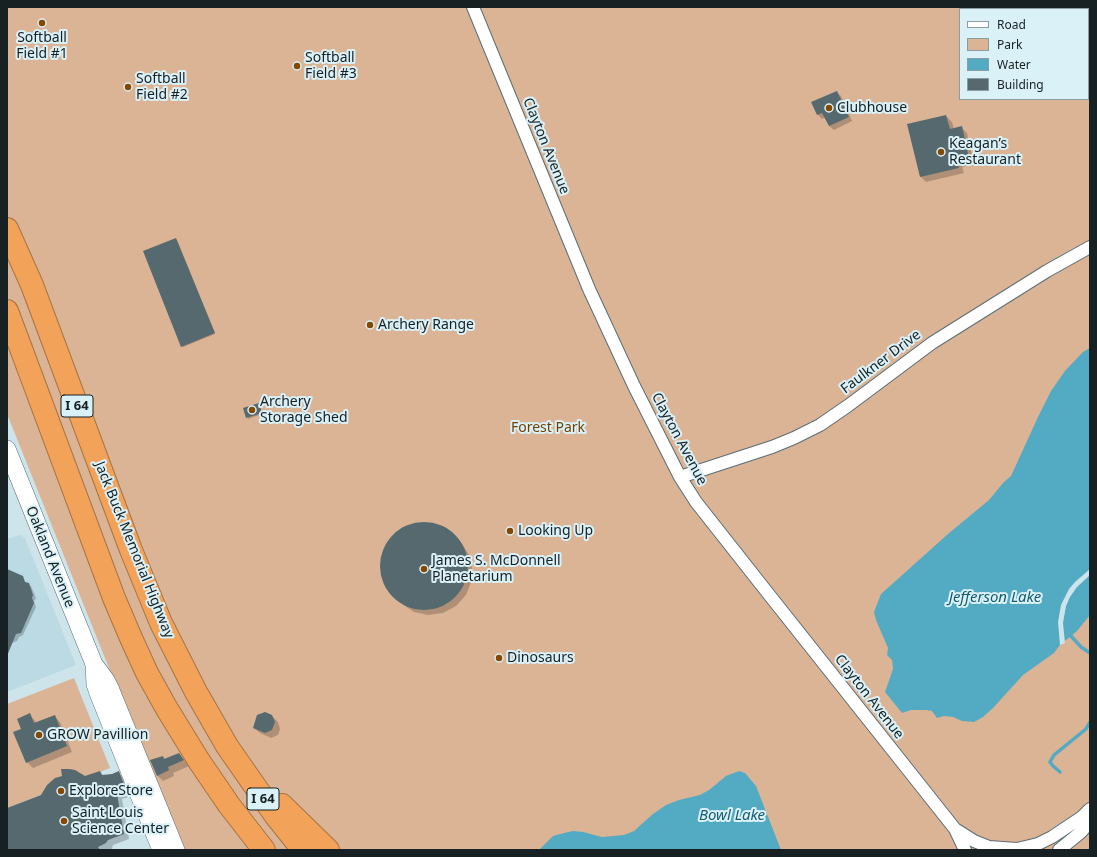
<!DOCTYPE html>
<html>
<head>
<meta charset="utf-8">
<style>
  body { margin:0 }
  #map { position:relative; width:1097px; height:857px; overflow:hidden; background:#cde4eb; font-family:"Noto Sans",sans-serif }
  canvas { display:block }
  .frame { position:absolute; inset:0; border:8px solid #172022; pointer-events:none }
  .legend { position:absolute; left:959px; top:8px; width:130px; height:92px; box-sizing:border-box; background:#daf1f8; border:1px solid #8c9da2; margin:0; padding:5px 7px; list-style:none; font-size:12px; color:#172022 }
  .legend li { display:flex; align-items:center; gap:8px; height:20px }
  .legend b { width:20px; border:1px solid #8c9da2 }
</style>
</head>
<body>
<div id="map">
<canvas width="1097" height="857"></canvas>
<div class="frame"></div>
<ul class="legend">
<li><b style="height:5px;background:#fff"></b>Road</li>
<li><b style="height:11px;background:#dbb495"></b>Park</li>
<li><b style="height:11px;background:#53aac3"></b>Water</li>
<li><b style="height:11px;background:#55696f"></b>Building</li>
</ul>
</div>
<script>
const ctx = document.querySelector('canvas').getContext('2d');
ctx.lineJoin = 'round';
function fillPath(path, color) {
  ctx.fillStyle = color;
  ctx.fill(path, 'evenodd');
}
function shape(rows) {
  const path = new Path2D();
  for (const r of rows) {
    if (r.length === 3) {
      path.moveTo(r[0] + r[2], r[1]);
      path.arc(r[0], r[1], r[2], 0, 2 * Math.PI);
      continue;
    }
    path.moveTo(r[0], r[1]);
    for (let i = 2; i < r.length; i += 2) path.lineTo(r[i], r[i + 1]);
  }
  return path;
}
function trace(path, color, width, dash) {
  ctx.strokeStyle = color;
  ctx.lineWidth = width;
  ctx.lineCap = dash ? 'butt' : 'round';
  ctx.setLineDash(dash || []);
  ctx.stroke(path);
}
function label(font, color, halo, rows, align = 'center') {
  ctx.font = font + ' "Noto Sans",sans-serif';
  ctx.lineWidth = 4;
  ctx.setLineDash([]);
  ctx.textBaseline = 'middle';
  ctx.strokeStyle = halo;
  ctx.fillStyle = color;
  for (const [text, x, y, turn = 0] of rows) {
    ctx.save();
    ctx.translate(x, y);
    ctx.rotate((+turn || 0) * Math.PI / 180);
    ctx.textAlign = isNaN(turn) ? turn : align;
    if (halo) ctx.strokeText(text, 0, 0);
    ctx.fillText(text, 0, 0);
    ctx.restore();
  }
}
fillPath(shape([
  [20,535,25,538,76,665,7,692,7,539]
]), '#bbdae4');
fillPath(shape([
  [7,7,1090,7,1090,850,182,850,7,414],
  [960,9,1088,9,1088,99,960,99],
  [74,678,110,768,7,808,7,704]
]), '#dbb495');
fillPath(shape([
  [1090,348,1090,615,1077,631,1060,645,1054,653,1023,675,993,708,983,717,974,722,962,721,953,717,944,716,937,718,932,711,926,710,911,710,902,713,885,692,893,669,892,660,887,655,888,648,876,620,874,612,881,594,948,534,989,500,1003,483,1011,476,1038,417,1051,391,1065,371,1083,352],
  [739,771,745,773,756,786,781,850,539,850,553,836,564,833,573,831,583,832,602,837,624,835,634,831,653,814,666,805,679,800,700,795,709,790,726,776]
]), '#53aac3');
fillPath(shape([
  [1090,569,1090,575,1077,587,1070,597,1066,606,1063,623,1065,643,1060,645,1058,622,1061,605,1069,589,1075,582]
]), '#cde4eb');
fillPath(shape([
  [997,7,1024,7,1025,9,998,9],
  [836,92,841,96,852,121,834,130,829,126,826,117,822,119,818,115,812,103],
  [946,116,952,122,954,129,961,127,967,133,974,164,962,167,964,173,926,182,921,177],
  [177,240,215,334,183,347,182,346],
  [259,405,262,414,248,419,244,408],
  [426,523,442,527,456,538,462,544,470,556,472,564,472,580,466,595,456,606,443,613,428,615,414,612,408,608,397,599,386,586,382,572,382,558,387,544,396,533,410,525],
  [7,570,22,577,26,583,31,586,36,598,34,601,36,607,23,635,19,637,17,641,7,645],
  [29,714,37,723,54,716,60,722,72,752,33,768,27,762],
  [272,716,278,722,280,729,278,735,271,738,260,733,254,728],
  [179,754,189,766,173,773,174,776,163,781,157,775,163,757,166,760],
  [100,772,104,776,118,773,124,778,131,796,122,799,129,839,113,845,112,849,109,850,7,850,7,809]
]), '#0003');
trace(shape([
  [1071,636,1081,647,1090,653],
  [1060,772,1053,766,1050,762,1054,755,1086,729,1090,722]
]), '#53aac3', 3.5);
fillPath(shape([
  [837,91,849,117,829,126,822,113,817,115,811,102],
  [946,115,950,129,962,126,969,158,957,161,959,168,920,177,907,124],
  [176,238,215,333,181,347,143,251],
  [259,403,262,413,246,418,243,408],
  [424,566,44],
  [7,569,23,576,25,582,29,583,33,595,32,598,34,603,21,633,16,634,7,656],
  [265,712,272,715,275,722,272,730,265,733,253,728,257,715],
  [30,713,34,723,55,715,67,746,26,763,13,732,21,729,17,719],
  [179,753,184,760,168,767,169,770,157,776,150,760,163,756,164,759],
  [61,769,69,769,75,770,85,776,100,771,102,775,112,774,119,771,126,790,117,794,124,834,108,840,106,843,98,847,100,850,7,850,7,808,41,795,47,785,55,778,62,776]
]), '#55696f');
const street = shape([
  [473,7,589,289,634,386,680,477,696,502,763,587,955,829,965,850],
  [680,477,772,447,794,438,820,425,849,405,932,343,1047,271,1090,247],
  [955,829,974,841,989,847,1017,849,1038,844,1052,837,1082,817,1090,809],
  [1059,850,1081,832,1090,822]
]);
const secondary = shape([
  [7,449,94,664,106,680,110,688,176,850],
  [94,664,95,684,98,693,161,850]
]);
const highway = shape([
  [7,229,32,285,131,550,161,623,196,692,227,746,275,815,303,850],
  [7,311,114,598,131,638,147,673,167,709,199,761,229,805,264,850],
  [282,805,328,850]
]);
trace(street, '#5a6e75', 14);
trace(secondary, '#5a6e75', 18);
trace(highway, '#a57446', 24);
trace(street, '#fff', 12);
trace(secondary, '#fff', 17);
trace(highway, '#f2a259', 22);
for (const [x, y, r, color] of [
  [42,23,4,"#844900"],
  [297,66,4,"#844900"],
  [128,87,4,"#844900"],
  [829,108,4,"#844900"],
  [941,152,4,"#844900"],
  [370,325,4,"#844900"],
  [252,410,4,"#844900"],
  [510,531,4,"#844900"],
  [424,569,4,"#844900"],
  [499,658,4,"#844900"],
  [39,735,4,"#844900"],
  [61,791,4,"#844900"],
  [64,821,4,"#844900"]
]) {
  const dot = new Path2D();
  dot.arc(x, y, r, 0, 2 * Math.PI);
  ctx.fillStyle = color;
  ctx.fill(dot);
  trace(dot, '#daf1f8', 1.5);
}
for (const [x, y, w] of [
  [77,406,32],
  [263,799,32]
]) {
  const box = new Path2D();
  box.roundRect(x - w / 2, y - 11, w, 22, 3);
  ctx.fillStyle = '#daf1f8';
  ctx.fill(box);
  trace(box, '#172022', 1);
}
label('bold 13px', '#172022', null, [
  ["I 64",77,406],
  ["I 64",263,799]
]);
label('14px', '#172022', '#daf1f8', [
  ["Softball",42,38,"center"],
  ["Field #1",42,54,"center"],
  ["Softball",305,58],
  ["Field #3",305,74],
  ["Softball",136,79],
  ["Field #2",136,95],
  ["Clubhouse",837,108],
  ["Keagan’s",949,144],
  ["Restaurant",949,160],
  ["Archery Range",378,325],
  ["Archery",260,402],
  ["Storage Shed",260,418],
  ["Looking Up",518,531],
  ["James S. McDonnell",432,561],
  ["Planetarium",432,577],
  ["Dinosaurs",507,658],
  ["GROW Pavillion",47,735],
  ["ExploreStore",69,791],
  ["Saint Louis",72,813],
  ["Science Center",72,829]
], 'left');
label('14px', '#172022', '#daf1f8', [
  ["Clayton Avenue",546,146,68],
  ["Faulkner Drive",881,362,-37],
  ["Clayton Avenue",679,439,62],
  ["Jack Buck Memorial Highway",134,550,68],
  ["Oakland Avenue",50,557,68],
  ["Clayton Avenue",869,697,52]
]);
label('14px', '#723f01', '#daf1f8', [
  ["Forest Park",548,428]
]);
label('italic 15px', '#145c6e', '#daf1f8', [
  ["Jefferson Lake",995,598],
  ["Bowl Lake",732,816]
]);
</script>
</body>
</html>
